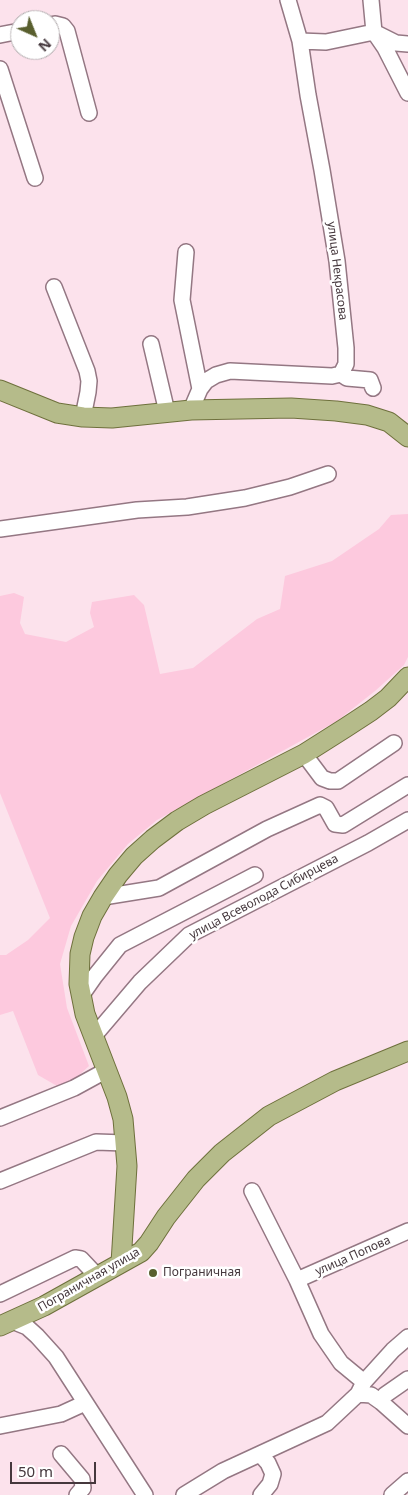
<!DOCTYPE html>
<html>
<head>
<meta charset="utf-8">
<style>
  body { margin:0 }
  #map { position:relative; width:408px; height:1495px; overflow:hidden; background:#fce2ec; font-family:"Noto Sans",sans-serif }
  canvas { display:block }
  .north { position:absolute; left:10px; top:10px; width:50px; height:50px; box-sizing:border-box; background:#fff; border:1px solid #b5afb1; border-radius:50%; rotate:136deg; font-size:14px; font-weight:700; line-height:20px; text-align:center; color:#45383d }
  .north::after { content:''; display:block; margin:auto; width:18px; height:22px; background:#595f2e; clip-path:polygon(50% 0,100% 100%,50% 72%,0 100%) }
  .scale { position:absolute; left:10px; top:1462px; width:86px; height:22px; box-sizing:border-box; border:2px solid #45383d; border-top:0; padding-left:6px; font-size:15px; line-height:18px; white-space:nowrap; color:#45383d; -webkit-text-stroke:4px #fff; paint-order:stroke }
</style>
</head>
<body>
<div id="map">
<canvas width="408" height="1495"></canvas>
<div class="north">N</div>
<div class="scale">50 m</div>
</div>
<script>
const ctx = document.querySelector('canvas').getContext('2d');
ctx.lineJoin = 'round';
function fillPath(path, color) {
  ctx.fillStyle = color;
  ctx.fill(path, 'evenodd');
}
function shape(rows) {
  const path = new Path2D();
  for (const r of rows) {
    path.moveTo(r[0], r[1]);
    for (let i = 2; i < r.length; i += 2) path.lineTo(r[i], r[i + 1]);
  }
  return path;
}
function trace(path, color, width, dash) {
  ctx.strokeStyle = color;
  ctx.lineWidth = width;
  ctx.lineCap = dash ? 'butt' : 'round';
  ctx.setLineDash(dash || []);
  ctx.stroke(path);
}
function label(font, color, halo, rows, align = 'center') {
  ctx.font = font + ' "Noto Sans",sans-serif';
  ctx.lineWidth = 5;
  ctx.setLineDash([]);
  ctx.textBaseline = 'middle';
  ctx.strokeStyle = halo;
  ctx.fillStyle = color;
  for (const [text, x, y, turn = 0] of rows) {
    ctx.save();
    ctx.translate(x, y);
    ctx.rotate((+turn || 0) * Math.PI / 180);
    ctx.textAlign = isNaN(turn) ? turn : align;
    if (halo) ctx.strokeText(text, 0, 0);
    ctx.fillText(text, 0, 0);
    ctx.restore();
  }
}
fillPath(shape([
  [408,514,408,657,404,665,375,691,337,721,157,820,128,844,97,881,71,926,60,964,67,1008,89,1066,74,1080,57,1086,38,1075,13,1011,0,1015,0,955,6,955,28,940,50,918,0,793,0,596,14,593,24,597,20,623,25,634,66,642,94,627,90,613,92,602,134,595,144,605,160,674,193,668,257,619,280,609,285,576,332,561,379,529,391,515]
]), '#fdc9de');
const minor = shape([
  [371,0,374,32,385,48,408,93],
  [50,25,55,24,63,26,67,31,89,113],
  [0,35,20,31],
  [300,41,326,42,374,32,396,43,408,44],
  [0,69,35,178],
  [186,252,182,300,200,389],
  [54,287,87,371,89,381,88,392,83,417],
  [151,344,167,412],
  [341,374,347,378,370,380,373,388],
  [191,410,200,389,206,381,216,375,230,371,332,376,341,374,346,364,346,348,337,261,322,170,308,95,300,41,288,0],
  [0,529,137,510,187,507,245,498,290,487,328,474],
  [304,754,322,778,330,781,338,781,394,743],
  [103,897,159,888,267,829,320,805,326,808,335,824,343,825,408,785],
  [81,996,95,976,120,945,255,875],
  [94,1036,140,982,189,935,368,843,408,820],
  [0,1118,74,1088,107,1070],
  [0,1181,96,1142,125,1143],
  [252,1191,297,1280,321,1334,341,1363,364,1382],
  [297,1280,408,1231],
  [0,1294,75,1258,81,1259,98,1277],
  [12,1321,27,1327,37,1336,56,1357,145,1495],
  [358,1394,371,1395,381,1402,408,1426],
  [381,1402,385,1395,408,1379],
  [0,1426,61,1414,85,1403],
  [61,1454,82,1479,83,1488,77,1495],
  [260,1454,268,1463,273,1474,270,1484,261,1495],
  [184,1495,223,1471,327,1423,358,1394,364,1382,393,1350,408,1337],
  [392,1495,408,1481]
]);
const major = shape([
  [0,390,57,413,83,417,112,418,191,410,291,408,336,411,367,415,389,422,408,437],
  [121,1263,127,1166,123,1119,117,1097,85,1014,79,984,80,954,84,937,92,916,103,897,118,875,134,856,153,839,177,821,204,805,304,754,345,728,371,711,388,698,408,677],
  [0,1326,44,1306,141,1252,149,1243,166,1217,196,1179,222,1153,269,1116,335,1081,408,1051]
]);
trace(minor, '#947783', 18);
trace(major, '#6e703c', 21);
trace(minor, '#fff', 15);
trace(major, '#b5bb8a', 19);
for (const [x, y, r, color] of [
  [153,1273,5,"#595f2e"]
]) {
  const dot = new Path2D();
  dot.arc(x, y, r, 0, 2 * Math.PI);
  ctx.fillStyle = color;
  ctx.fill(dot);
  trace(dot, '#fff', 2);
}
label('12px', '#45383d', '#fff', [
  ["улица Некрасова",337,271,83],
  ["улица Всеволода Сибирцева",264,897,-28],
  ["улица Попова",353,1256,-24],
  ["Пограничная улица",89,1280,-30]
]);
label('12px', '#45383d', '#fff', [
  ["Пограничная",163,1273]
], 'left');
</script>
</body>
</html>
